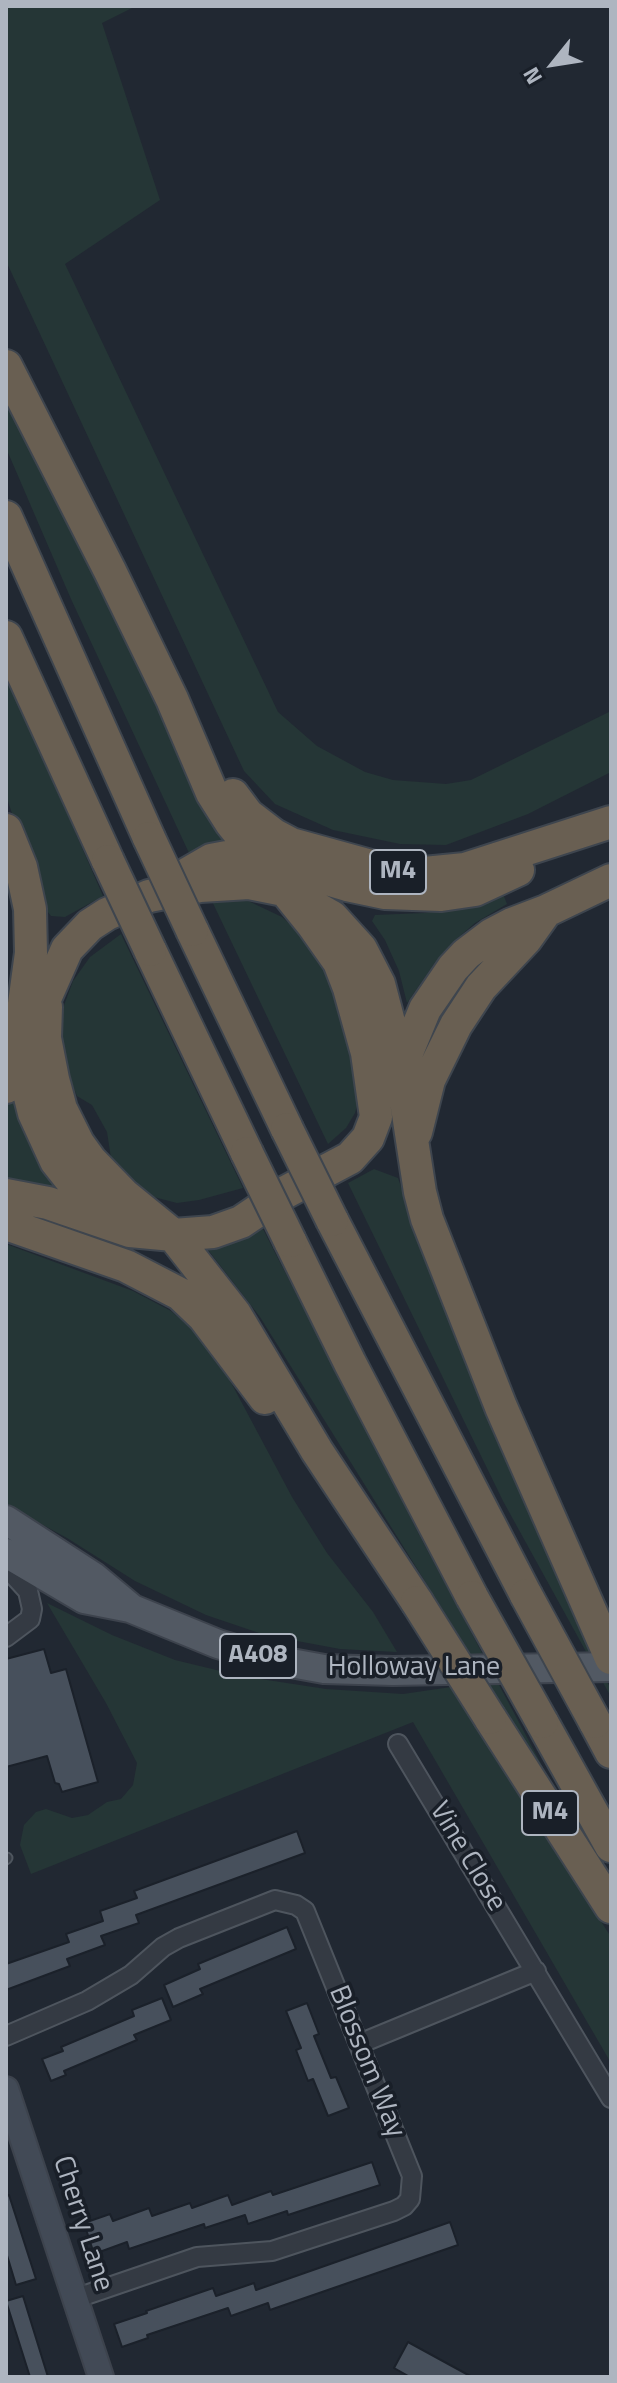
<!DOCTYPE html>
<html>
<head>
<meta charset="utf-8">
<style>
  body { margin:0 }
  #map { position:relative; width:617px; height:2383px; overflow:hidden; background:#212832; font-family:"Titillium Web",sans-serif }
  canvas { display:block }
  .frame { position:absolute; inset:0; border:8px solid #aeb5c0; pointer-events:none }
  .north { position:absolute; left:513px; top:24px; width:80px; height:80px; -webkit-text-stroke:6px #191f28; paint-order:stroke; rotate:240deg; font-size:22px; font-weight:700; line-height:32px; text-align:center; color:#aeb5c0 }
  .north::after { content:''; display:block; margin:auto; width:28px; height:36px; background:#aeb5c0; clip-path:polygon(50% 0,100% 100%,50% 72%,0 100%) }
</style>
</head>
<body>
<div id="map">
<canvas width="617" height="2383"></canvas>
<div class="frame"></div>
<div class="north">N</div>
</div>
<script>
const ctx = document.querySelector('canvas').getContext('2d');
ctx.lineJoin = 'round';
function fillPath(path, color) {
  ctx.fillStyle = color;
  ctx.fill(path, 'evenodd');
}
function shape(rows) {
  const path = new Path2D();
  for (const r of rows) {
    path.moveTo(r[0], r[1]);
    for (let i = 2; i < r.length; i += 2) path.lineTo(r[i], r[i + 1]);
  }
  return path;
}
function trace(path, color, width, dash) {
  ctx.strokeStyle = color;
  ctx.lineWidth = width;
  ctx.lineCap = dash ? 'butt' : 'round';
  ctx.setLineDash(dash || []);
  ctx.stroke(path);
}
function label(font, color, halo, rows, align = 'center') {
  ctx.font = font + ' "Titillium Web",sans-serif';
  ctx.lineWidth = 7;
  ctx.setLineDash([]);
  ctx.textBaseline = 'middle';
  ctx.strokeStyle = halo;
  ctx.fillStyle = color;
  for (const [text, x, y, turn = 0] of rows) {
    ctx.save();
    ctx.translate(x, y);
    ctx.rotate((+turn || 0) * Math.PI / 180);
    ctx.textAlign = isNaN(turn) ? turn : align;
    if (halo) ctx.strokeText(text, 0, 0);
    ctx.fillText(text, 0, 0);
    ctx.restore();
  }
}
fillPath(shape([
  [6,6,136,6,102,23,160,200,65,264,278,712,317,746,365,772,393,780,446,784,471,780,611,711,611,772,528,814,446,845,400,844,333,830,275,804,244,771,6,261],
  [6,390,63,514,231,841,206,845,189,853,71,599,6,448],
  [6,673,103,896,65,917,51,916,41,903,6,795],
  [503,894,507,904,475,923,452,943,436,961,407,1003,399,971,385,940,372,921,375,915,424,913,466,906],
  [209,895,242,898,282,917,316,948,340,992,360,1095,355,1113,346,1128,328,1144],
  [121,934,243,1188,199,1200,177,1203,150,1196,129,1181,111,1158,107,1132,92,1105,77,1096,67,1072,60,1034,63,1008,73,981,90,957],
  [13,1091,61,1191,6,1181,6,1101],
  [374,1169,398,1178,423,1250,523,1492,611,1690,611,1697,503,1501,348,1183],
  [263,1229,424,1544,554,1788,260,1317,205,1246],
  [6,1244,133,1291,171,1311,195,1331,227,1375,292,1497,327,1553,373,1612,397,1652,340,1649,265,1635,206,1615,135,1581,67,1538,6,1505],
  [47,1603,112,1635,175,1660,241,1676,326,1689,403,1694,451,1687,611,1937,611,2063,413,1722,31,1874,20,1845,24,1825,36,1812,46,1809,72,1818,88,1815,107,1802,121,1799,133,1785,137,1763,106,1703]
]), '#253636');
const building = shape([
  [44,1649,51,1673,66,1669,98,1782,62,1792,59,1784,55,1783,47,1756,6,1767,6,1659,44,1649],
  [297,1831,305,1853,136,1915,139,1923,101,1936,105,1945,67,1959,70,1966,6,1990,6,1964,69,1942,66,1934,103,1921,100,1911,137,1898,134,1891,297,1831],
  [287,1927,296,1949,200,1989,203,1994,173,2007,164,1985,200,1969,198,1964,287,1927],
  [162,1998,171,2020,134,2035,137,2040,64,2071,66,2075,51,2081,42,2059,63,2051,61,2047,134,2016,132,2010,162,1998],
  [307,2003,319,2034,314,2036,331,2078,336,2077,349,2108,328,2116,313,2079,308,2081,296,2050,301,2048,286,2011,307,2003],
  [372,2162,380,2185,288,2215,287,2211,248,2224,245,2215,205,2228,204,2224,129,2249,127,2242,94,2254,84,2223,110,2214,113,2221,149,2208,152,2216,190,2203,192,2208,228,2195,232,2205,271,2191,273,2195,372,2162],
  [9,2195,36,2279,16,2285,6,2252,6,2196,9,2195],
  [450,2222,458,2245,270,2310,268,2303,231,2316,228,2308,147,2335,148,2338,122,2347,114,2324,147,2313,146,2311,213,2288,216,2296,254,2283,256,2290,450,2222],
  [23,2296,48,2377,30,2377,6,2301,23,2296],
  [408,2342,472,2377,410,2377,394,2368,408,2342]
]);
fillPath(building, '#47505c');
trace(building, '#1b212a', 2);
const lane = shape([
  [6,1859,7,1858]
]);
const street = shape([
  [6,1567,28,1591,32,1609,30,1619,6,1637],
  [398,1744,611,2098],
  [6,2036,87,2001,131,1975,163,1947,179,1938,275,1900,296,1905,305,1911,412,2176,410,2199,404,2206,394,2211,272,2251,197,2257,74,2299],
  [359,2044,536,1971]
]);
const secondary = shape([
  [6,2089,101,2377]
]);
const primary = shape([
  [6,1520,94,1577,130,1607],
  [6,1553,84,1599,130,1608,218,1644,269,1659,324,1669,393,1671,611,1667]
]);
const highway = shape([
  [6,366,110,571,172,699,212,793,231,823,313,925,339,962,349,988,367,1053,376,1117,368,1138,350,1158,284,1193,241,1222,213,1232,173,1235,130,1231,48,1203,6,1195],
  [6,517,149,838],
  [6,637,108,861],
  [233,795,248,815,274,835,291,844,389,871,414,874,465,869,611,822],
  [6,830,21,867,30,909,31,953,20,1033,20,1057,34,1113,56,1161,71,1180,100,1200,132,1210],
  [166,886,211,860,232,856,260,859,347,885,385,893,441,895,475,890,518,870],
  [192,930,287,1129],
  [150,950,247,1153],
  [46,1007,45,1038,53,1079,61,1109,78,1143,91,1161,124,1195,173,1235,235,1314,317,1451,417,1602],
  [399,1072,425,1009,453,968,466,954,491,935,512,924,546,911,611,880],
  [6,1087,67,949,90,925,107,914,149,896,200,886,249,883,284,890,332,917,361,949,379,984,401,1068,420,1192,427,1219,501,1407,611,1658],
  [416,1132,429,1080,456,1025,481,987,526,939,546,911],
  [332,1220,526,1595],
  [6,1224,126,1266,180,1294,204,1317,265,1398],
  [290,1241,350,1363,472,1597],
  [490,1718,611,1907],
  [542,1722,611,1846],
  [595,1722,611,1752]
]);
trace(lane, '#4e555e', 13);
trace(street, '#4e555e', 22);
trace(secondary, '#3d434d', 28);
trace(primary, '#3d434d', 32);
trace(highway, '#3e454e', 36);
trace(lane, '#343a43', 9);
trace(street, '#343a43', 18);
trace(secondary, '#424a56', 24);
trace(primary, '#525963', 28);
trace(highway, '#695f52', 32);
const highwayBridge = shape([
  [149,838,192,930],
  [108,861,150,950],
  [287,1129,332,1220],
  [247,1153,290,1241],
  [526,1595,595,1722],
  [472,1597,542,1722],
  [417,1602,490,1718]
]);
trace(highwayBridge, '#3e454e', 36, []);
trace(highwayBridge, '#695f52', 32);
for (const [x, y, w] of [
  [398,872,56],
  [258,1656,76],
  [550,1813,56]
]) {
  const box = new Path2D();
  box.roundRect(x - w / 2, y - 22, w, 44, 6);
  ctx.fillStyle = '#191f28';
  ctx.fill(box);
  trace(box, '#aeb5c0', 2);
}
label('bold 26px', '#aeb5c0', null, [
  ["M4",398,872],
  ["A408",258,1656],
  ["M4",550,1813]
]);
label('28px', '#aeb5c0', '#191f28', [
  ["Holloway Lane",414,1668],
  ["Vine Close",467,1857,59],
  ["Blossom Way",366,2062,68],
  ["Cherry Lane",82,2224,72]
]);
</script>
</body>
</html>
